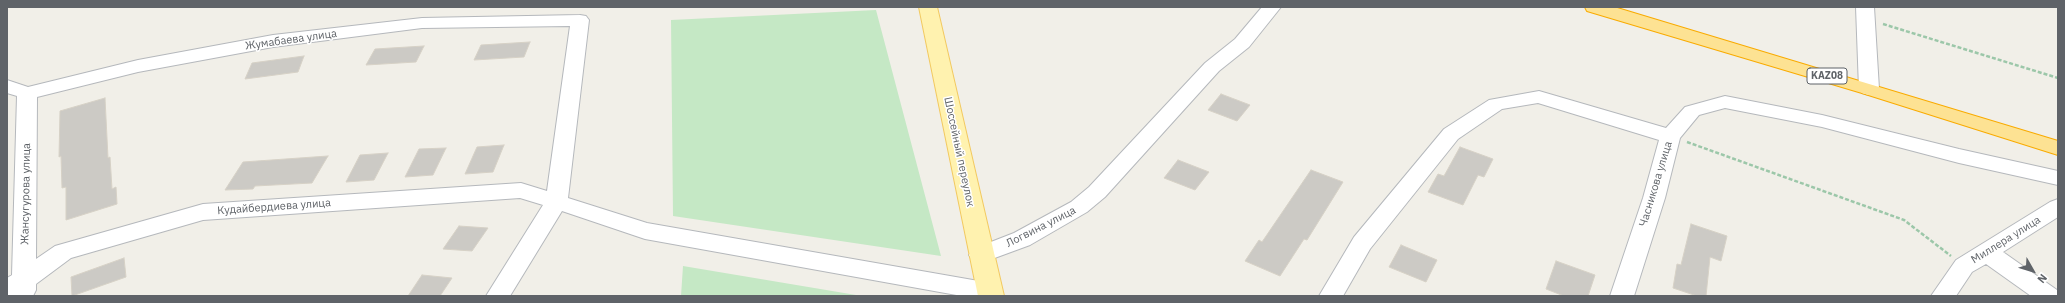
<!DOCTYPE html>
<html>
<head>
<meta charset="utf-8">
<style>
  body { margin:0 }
  #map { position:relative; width:2065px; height:303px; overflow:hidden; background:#f1efe8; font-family:"IBM Plex Sans",sans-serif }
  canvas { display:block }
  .frame { position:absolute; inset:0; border:8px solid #5f6368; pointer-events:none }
  .north { position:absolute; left:2013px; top:251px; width:40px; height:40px; -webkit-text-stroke:3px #fff; paint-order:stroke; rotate:129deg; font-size:11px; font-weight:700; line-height:16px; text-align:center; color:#5f6368 }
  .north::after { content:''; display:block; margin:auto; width:14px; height:18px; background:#5f6368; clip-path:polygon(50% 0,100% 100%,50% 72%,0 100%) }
</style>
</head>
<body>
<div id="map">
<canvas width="2065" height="303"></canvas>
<div class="frame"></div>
<div class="north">N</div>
</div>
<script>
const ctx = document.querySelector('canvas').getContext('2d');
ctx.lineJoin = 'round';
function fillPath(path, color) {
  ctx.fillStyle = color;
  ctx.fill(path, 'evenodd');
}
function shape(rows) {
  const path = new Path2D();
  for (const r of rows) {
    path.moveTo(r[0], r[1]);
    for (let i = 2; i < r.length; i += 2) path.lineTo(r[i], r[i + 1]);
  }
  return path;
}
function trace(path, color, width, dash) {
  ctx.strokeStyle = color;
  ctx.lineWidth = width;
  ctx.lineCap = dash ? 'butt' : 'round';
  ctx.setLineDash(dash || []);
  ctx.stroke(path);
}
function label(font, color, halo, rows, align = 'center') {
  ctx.font = font + ' "IBM Plex Sans",sans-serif';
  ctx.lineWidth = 3;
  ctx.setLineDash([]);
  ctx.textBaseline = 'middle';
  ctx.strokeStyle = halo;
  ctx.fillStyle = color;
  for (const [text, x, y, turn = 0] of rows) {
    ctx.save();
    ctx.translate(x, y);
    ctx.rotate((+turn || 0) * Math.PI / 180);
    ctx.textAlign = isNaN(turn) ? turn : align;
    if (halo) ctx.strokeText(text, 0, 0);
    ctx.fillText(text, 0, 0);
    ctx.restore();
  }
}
fillPath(shape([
  [876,10,941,256,673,216,671,20],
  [683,266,862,296,681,296]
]), '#c5e8c5');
const building = shape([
  [530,42,524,57,474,60,481,45,530,42],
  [424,46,416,62,366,65,375,49,424,46],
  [304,56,298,72,245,79,252,63,304,56],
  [1221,94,1250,105,1237,121,1208,110,1221,94],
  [105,98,108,158,110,157,112,189,116,187,117,204,66,220,66,187,62,188,61,156,59,157,60,111,105,98],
  [504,145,493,172,465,174,477,147,504,145],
  [1460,147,1493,159,1484,177,1478,175,1463,205,1428,192,1438,174,1444,176,1460,147],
  [446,148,433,175,405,177,419,149,446,148],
  [388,153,374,180,346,182,360,155,388,153],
  [328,156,312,183,255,186,253,189,225,190,243,162,328,156],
  [1178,160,1209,172,1195,190,1164,178,1178,160],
  [1311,170,1343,182,1307,240,1304,239,1280,276,1245,261,1259,240,1262,242,1311,170],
  [1691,224,1727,236,1721,261,1710,257,1706,296,1697,296,1673,288,1677,264,1681,265,1691,224],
  [459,226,488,228,472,251,443,249,459,226],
  [1401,245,1437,260,1426,282,1389,267,1401,245],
  [124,258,126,277,72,296,71,277,124,258],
  [1556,261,1595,275,1588,296,1564,296,1546,289,1556,261],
  [422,275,452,278,440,296,408,296,422,275]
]);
fillPath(building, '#cccac5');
trace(building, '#d6d1c6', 1);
const minor = shape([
  [1262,7,1281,7,1249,47,1219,71,1105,197,1087,212,1030,245,981,263,973,261,969,255,973,249,1014,233,1071,202,1089,187,1205,63,1235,39,1262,7],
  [1856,7,1874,7,1879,89,1876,93,1869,95,1862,93,1859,89,1856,7],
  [580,15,586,16,589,20,568,198,647,223,990,283,998,286,1002,292,1000,296,962,296,645,239,562,211,510,296,486,296,543,205,520,198,203,220,71,258,36,284,36,290,33,296,7,296,7,278,12,275,17,96,7,93,7,80,28,87,138,60,273,35,422,18,580,15],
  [570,26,547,191,521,183,203,204,55,246,36,259,37,97,138,72,273,47,422,28,570,26],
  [1539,91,1666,128,1685,107,1725,96,1822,115,1959,149,2058,171,2058,185,1959,163,1822,127,1725,108,1699,115,1680,138,1665,198,1634,296,1610,296,1643,198,1659,140,1538,103,1502,109,1458,139,1370,249,1343,296,1319,296,1354,237,1444,129,1489,100,1539,91],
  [2058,199,2058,217,2003,252,2057,290,2058,296,2031,296,1986,264,1972,272,1956,296,1931,296,1956,260,2050,202,2058,199]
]);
const major = shape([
  [919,7,937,7,1004,296,978,296,919,7]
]);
const highway = shape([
  [1585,7,1614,7,2058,141,2058,155,1862,93,1587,11,1585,7]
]);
trace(minor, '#b5b8bc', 2);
trace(major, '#f2c960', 2);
trace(highway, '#f9ab00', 2);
trace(shape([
  [1883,24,2058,78],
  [1687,142,1904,220,1951,256]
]), '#9cc7a9', 2.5, [4, 2]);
fillPath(minor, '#fff');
fillPath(major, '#fff2af');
fillPath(highway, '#fde293');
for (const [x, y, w] of [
  [1827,76,40]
]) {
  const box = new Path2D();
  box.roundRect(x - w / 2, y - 8, w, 16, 3);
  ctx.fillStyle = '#fff';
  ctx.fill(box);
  trace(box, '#5f6368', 1);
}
label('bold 10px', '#5f6368', null, [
  ["KAZ08",1827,76]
]);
label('11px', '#5f6368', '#fff', [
  ["Жумабаева улица",291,40,-8],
  ["Шоссейный переулок",959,152,78],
  ["Часникова улица",1656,184,-73],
  ["Жансугурова улица",26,194,-89],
  ["Кудайбердиева улица",274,207,-4],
  ["Логвина улица",1041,227,-27],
  ["Миллера улица",2006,240,-32]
]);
</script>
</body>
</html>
